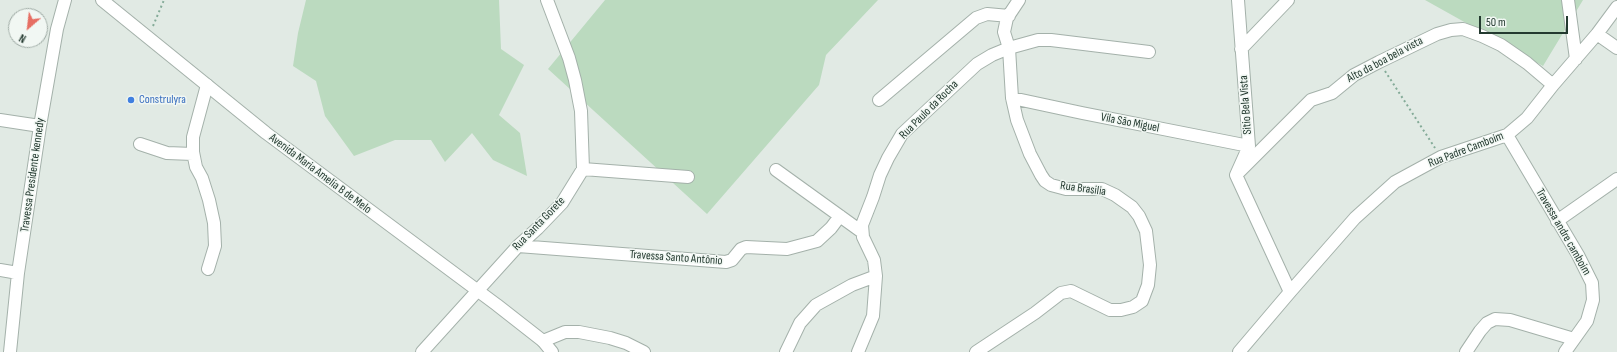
<!DOCTYPE html>
<html>
<head>
<meta charset="utf-8">
<style>
  body { margin:0 }
  #map { position:relative; width:1617px; height:352px; overflow:hidden; background:#e1eae4; font-family:"Sofia Sans Condensed",sans-serif }
  canvas { display:block }
  .north { position:absolute; left:8px; top:8px; width:40px; height:40px; box-sizing:border-box; background:#f1f7f3; border:1px solid #9faba5; border-radius:50%; rotate:208deg; font-size:11px; font-weight:700; line-height:16px; text-align:center; color:#23392f }
  .north::after { content:''; display:block; margin:auto; width:14px; height:18px; background:#e66e63; clip-path:polygon(50% 0,100% 100%,50% 72%,0 100%) }
  .scale { position:absolute; left:1479px; top:16px; width:89px; height:18px; box-sizing:border-box; border:2px solid #23392f; border-top:0; padding-left:5px; font-size:12px; line-height:14px; white-space:nowrap; color:#23392f; -webkit-text-stroke:3px #f1f7f3; paint-order:stroke }
</style>
</head>
<body>
<div id="map">
<canvas width="1617" height="352"></canvas>
<div class="north">N</div>
<div class="scale">50 m</div>
</div>
<script>
const ctx = document.querySelector('canvas').getContext('2d');
ctx.lineJoin = 'round';
function fillPath(path, color) {
  ctx.fillStyle = color;
  ctx.fill(path, 'evenodd');
}
function shape(rows) {
  const path = new Path2D();
  for (const r of rows) {
    path.moveTo(r[0], r[1]);
    for (let i = 2; i < r.length; i += 2) path.lineTo(r[i], r[i + 1]);
  }
  return path;
}
function trace(path, color, width, dash) {
  ctx.strokeStyle = color;
  ctx.lineWidth = width;
  ctx.lineCap = dash ? 'butt' : 'round';
  ctx.setLineDash(dash || []);
  ctx.stroke(path);
}
function label(font, color, halo, rows, align = 'center') {
  ctx.font = font + ' "Sofia Sans Condensed",sans-serif';
  ctx.lineWidth = 3;
  ctx.setLineDash([]);
  ctx.textBaseline = 'middle';
  ctx.strokeStyle = halo;
  ctx.fillStyle = color;
  for (const [text, x, y, turn = 0] of rows) {
    ctx.save();
    ctx.translate(x, y);
    ctx.rotate((+turn || 0) * Math.PI / 180);
    ctx.textAlign = isNaN(turn) ? turn : align;
    if (halo) ctx.strokeText(text, 0, 0);
    ctx.fillText(text, 0, 0);
    ctx.restore();
  }
}
fillPath(shape([
  [306,0,499,0,501,49,524,65,499,115,520,133,527,176,493,160,472,133,445,162,431,140,395,140,354,156,325,116,316,81,293,66,298,33],
  [605,0,878,0,826,55,819,85,707,214,548,69],
  [1425,0,1583,0,1543,66]
]), '#bbdabf');
const minor = shape([
  [1238,0,1249,146,1236,175,1290,292],
  [1568,0,1576,59],
  [1597,34,1617,48],
  [1241,49,1288,0],
  [207,85,193,137,193,152,196,167,202,178,209,200,214,223,215,246,208,269],
  [1012,98,1082,113,1249,146],
  [879,100,976,18,987,14,1009,16],
  [0,120,40,126],
  [1507,135,1578,255,1592,283,1593,300,1587,321,1565,352],
  [140,144,167,153,193,154],
  [583,169,688,177],
  [776,170,862,232],
  [1236,175,1311,100,1332,93,1354,75,1379,62,1437,34,1451,30,1463,29,1482,36,1501,45,1527,63,1553,85],
  [1557,221,1617,179],
  [518,246,726,262,732,260,741,249,746,247,787,249,817,241,831,228,840,216],
  [0,270,18,273],
  [543,341,565,332,579,332,610,338,626,343,644,352],
  [10,352,18,273,40,126,57,29,65,0],
  [422,352,518,246,538,228,562,203,583,169,581,111,575,80,569,58,547,0],
  [786,352,800,323,816,305,852,285,876,276],
  [858,352,873,316,876,276,874,260,863,237,862,225,873,197,880,175,888,158,902,134,977,64,992,55,1009,48,1038,40,1051,40,1149,52],
  [976,352,1035,313,1061,293,1071,291,1110,310,1121,310,1133,307,1142,301,1148,285,1150,265,1146,231,1139,216,1132,207,1115,195,1102,189,1066,189,1051,185,1045,181,1041,175,1030,154,1017,120,1012,98,1009,48,1004,32,1007,18,1019,0],
  [1239,352,1290,292,1355,218,1395,182,1441,157,1507,135,1527,118,1553,85,1597,34,1617,7],
  [1466,352,1480,331,1487,323,1495,319,1510,320,1574,339]
]);
const tertiary = shape([
  [102,0,266,133,497,305,543,341,552,352]
]);
trace(minor, '#a4b1aa', 14);
trace(tertiary, '#a4b1aa', 14);
trace(shape([
  [153,26,164,0],
  [1385,71,1435,148]
]), '#84ab98', 2, [2, 3]);
trace(minor, '#fff', 12);
trace(tertiary, '#fff', 12);
for (const [x, y, r, color] of [
  [131,100,4,"#3f7fe0"]
]) {
  const dot = new Path2D();
  dot.arc(x, y, r, 0, 2 * Math.PI);
  ctx.fillStyle = color;
  ctx.fill(dot);
  trace(dot, '#f1f7f3', 1.5);
}
label('12px', '#23392f', '#f1f7f3', [
  ["Alto da boa bela vista",1385,60,-28],
  ["Sitio Bela Vista",1246,105,-94],
  ["Rua Paulo da Rocha",929,110,-45],
  ["Vila São Miguel",1130,123,11],
  ["Rua Padre Camboim",1466,150,-21],
  ["Avenida Maria Amelia B de Melo",320,174,37],
  ["Travessa Presidente kennedy",33,175,-82],
  ["Rua Brasilia",1083,189,8],
  ["Rua Santa Gorete",539,224,-46],
  ["Travessa andre camboim",1563,232,60],
  ["Travessa Santo Antônio",676,258,4]
]);
label('12px', '#366cbe', '#f1f7f3', [
  ["Construlyra",139,100]
], 'left');
</script>
</body>
</html>
